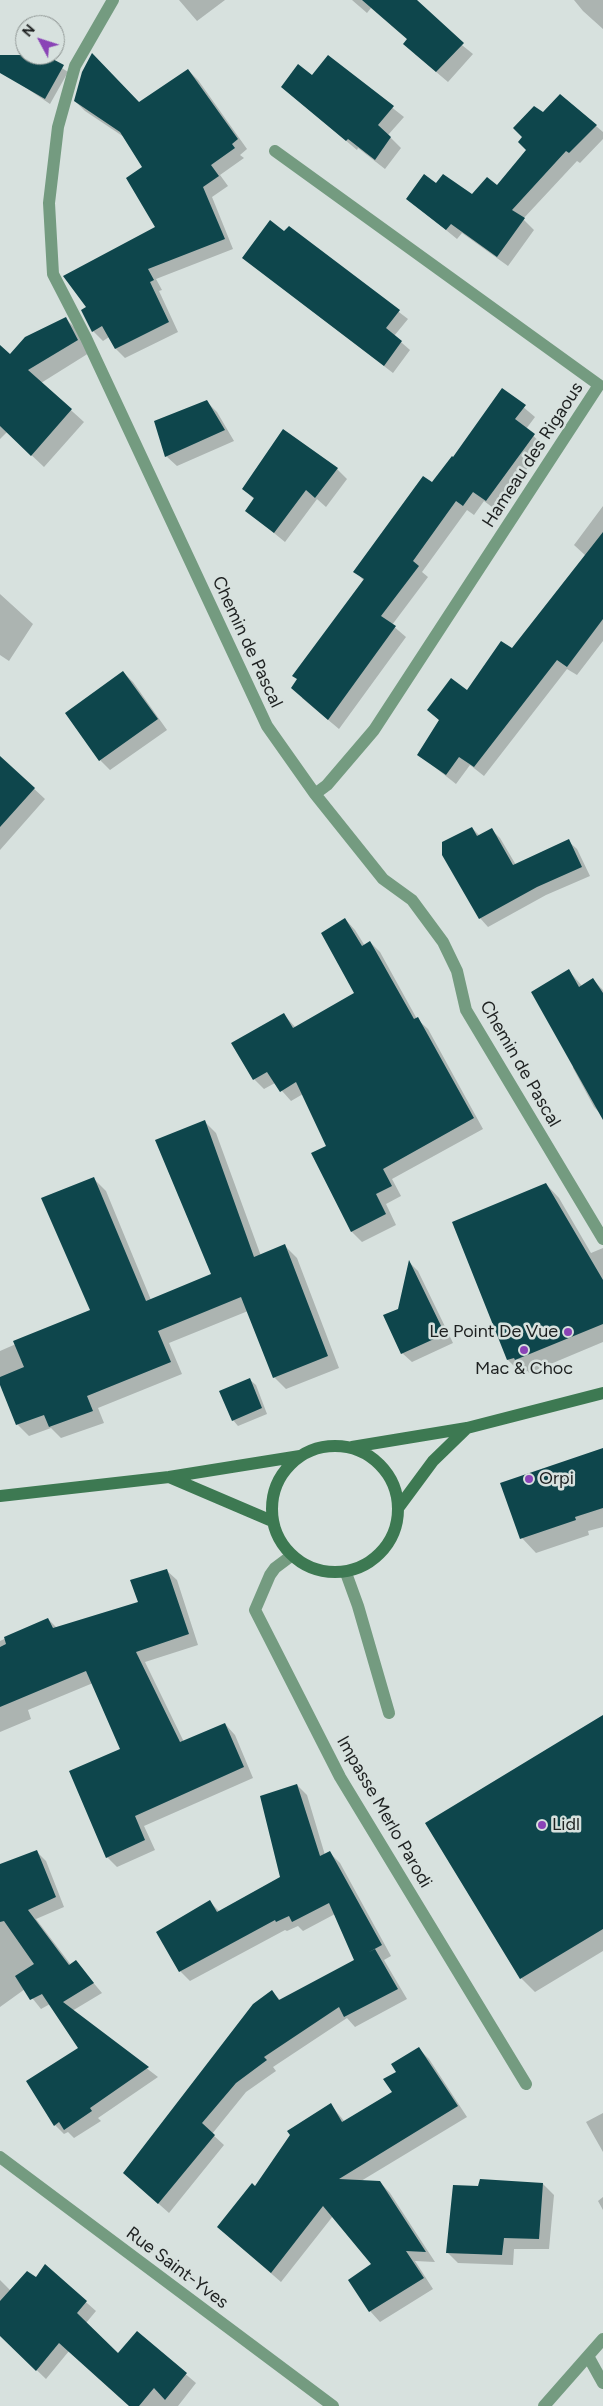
<!DOCTYPE html>
<html>
<head>
<meta charset="utf-8">
<style>
  body { margin:0 }
  #map { position:relative; width:603px; height:2406px; overflow:hidden; background:#d7e1de; font-family:Figtree,sans-serif }
  canvas { display:block }
  .north { position:absolute; left:15px; top:15px; width:50px; height:50px; box-sizing:border-box; background:#d7e1de; border:1px solid #8d9492; border-radius:50%; rotate:310deg; font-size:14px; font-weight:700; line-height:20px; text-align:center; color:#1e2121 }
  .north::after { content:''; display:block; margin:auto; width:18px; height:22px; background:#8a43b6; clip-path:polygon(50% 0,100% 100%,50% 72%,0 100%) }
</style>
</head>
<body>
<div id="map">
<canvas width="603" height="2406"></canvas>
<div class="north">N</div>
</div>
<script>
const ctx = document.querySelector('canvas').getContext('2d');
ctx.lineJoin = 'round';
function fillPath(path, color) {
  ctx.fillStyle = color;
  ctx.fill(path, 'evenodd');
}
function shape(rows) {
  const path = new Path2D();
  for (const r of rows) {
    if (r.length === 3) {
      path.moveTo(r[0] + r[2], r[1]);
      path.arc(r[0], r[1], r[2], 0, 2 * Math.PI);
      continue;
    }
    path.moveTo(r[0], r[1]);
    for (let i = 2; i < r.length; i += 2) path.lineTo(r[i], r[i + 1]);
  }
  return path;
}
function trace(path, color, width, dash) {
  ctx.strokeStyle = color;
  ctx.lineWidth = width;
  ctx.lineCap = dash ? 'butt' : 'round';
  ctx.setLineDash(dash || []);
  ctx.stroke(path);
}
function label(font, color, halo, rows, align = 'center') {
  ctx.font = font + ' Figtree,sans-serif';
  ctx.lineWidth = 5;
  ctx.setLineDash([]);
  ctx.textBaseline = 'middle';
  ctx.strokeStyle = halo;
  ctx.fillStyle = color;
  for (const [text, x, y, turn = 0] of rows) {
    ctx.save();
    ctx.translate(x, y);
    ctx.rotate((+turn || 0) * Math.PI / 180);
    ctx.textAlign = isNaN(turn) ? turn : align;
    if (halo) ctx.strokeText(text, 0, 0);
    ctx.fillText(text, 0, 0);
    ctx.restore();
  }
}
fillPath(shape([
  [179,0,225,0,197,21],
  [352,0,406,0,473,54,448,82,415,54,408,40,371,8,367,13],
  [574,0,603,0,603,29,583,11],
  [31,55,42,55,68,72,50,104,16,81],
  [328,57,404,117,388,135,401,148,385,169,358,148,357,150,282,87,312,76],
  [188,70,198,80,247,149,240,155,244,158,220,175,228,186,212,197,233,249,156,279,162,290,159,291,178,332,125,358,116,349,109,337,103,341,93,331,88,308,157,227,143,167,124,137,85,111,75,101,139,103],
  [543,114,596,126,603,132,603,139,580,163,577,161,523,219,534,230,508,266,462,233,457,239,408,199,436,185,472,196,498,187,528,150,524,137],
  [289,228,408,319,394,336,410,350,393,373,243,258,284,233],
  [66,319,78,331,89,353,41,383,84,422,44,467,7,432,0,439,0,367],
  [502,389,535,417,526,429,544,446,496,510,484,501,474,515,467,510,422,572,428,577,392,625,406,637,339,729,302,698,364,581,355,571,454,458],
  [207,402,217,412,234,441,177,466,166,456],
  [337,469,347,479,326,507,317,499,285,542,247,511,255,500,243,489],
  [603,506,603,641,577,675,567,669,484,776,470,765,456,784,418,754,440,721,429,710,467,691,512,650,586,556,574,545],
  [0,594,33,624,9,661,0,655],
  [123,672,133,682,167,730,110,770,100,760,66,714],
  [0,757,45,799,0,850],
  [472,828,480,836,491,829,500,838,516,865,568,841,577,849,590,876,546,895,488,927,480,918],
  [345,919,355,930,365,946,370,942,380,952,417,1019,428,1029,483,1129,392,1179,401,1196,386,1204,396,1225,362,1242,352,1232,312,1154,328,1146,303,1094,291,1101,275,1083,264,1089,254,1079,284,1015,296,1028,356,993],
  [569,971,582,986,593,980,603,990,603,1116,594,1107,573,1068],
  [204,1121,216,1133,261,1256,285,1246,297,1258,339,1368,286,1389,274,1377,248,1311,169,1343,182,1374,98,1408,104,1423,61,1438,51,1428,29,1436,17,1424,0,1381,0,1351,91,1311,94,1179,106,1191,151,1300,213,1275],
  [546,1184,559,1198,591,1253,603,1248,603,1342,529,1373,528,1371,521,1373,508,1360],
  [410,1263,418,1271,453,1343,412,1362,402,1353,399,1310],
  [250,1380,256,1385,267,1414,238,1426,233,1420],
  [603,1449,603,1527,588,1531,589,1535,536,1553,522,1538],
  [166,1570,177,1580,198,1645,145,1662,184,1742,225,1724,235,1735,253,1778,144,1826,155,1850,117,1867,107,1857,121,1750,93,1683,28,1710,31,1719,0,1732,0,1641,48,1619,57,1628,140,1603],
  [603,1717,603,1951,535,1992,521,1978],
  [297,1785,307,1795,325,1855,330,1853,340,1863,391,1956,384,1960,407,1999,355,2027,347,2018,273,2067,276,2071,246,2092,212,2134,224,2145,169,2213,124,2173,272,1992,281,2001,356,1961,335,1914,303,1931,298,1926,287,1931,285,1930,190,1981,180,1971,158,1932,210,1902,220,1912,281,1878],
  [36,1851,46,1861,64,1907,36,1919,71,1965,76,1962,102,1993,72,2011,158,2077,98,2118,101,2121,74,2138,68,2132,64,2134,55,2125,80,2049,50,2004,41,2009,25,1989,0,2007,0,1865],
  [419,2049,429,2059,467,2117,361,2181,380,2182,390,2193,435,2262,415,2261,433,2289,380,2322,370,2311,350,2280,373,2264,333,2216,281,2282,229,2237,255,2188,330,2104,345,2122,393,2093,397,2073],
  [603,2113,603,2152,586,2122],
  [543,2184,554,2195,549,2249,514,2249,513,2265,458,2263,447,2252,479,2187],
  [603,2197,603,2210,598,2201],
  [45,2266,96,2311,86,2323,119,2355,137,2333,196,2383,178,2406,138,2406,69,2351,46,2379,0,2335,0,2280,11,2291,36,2279]
]), '#0003');
fillPath(shape([
  [362,0,417,0,464,43,436,72,403,44,407,39],
  [92,53,139,102,188,69,238,139,232,144,235,148,211,165,219,176,203,187,225,239,148,269,154,280,150,282,169,322,115,349,102,326,92,332,81,310,86,307,63,276,155,227,126,178,142,167,120,132,74,101,82,72],
  [0,55,45,55,64,65,45,99,0,73],
  [328,55,394,106,378,125,391,137,375,160,348,139,346,141,281,87,298,64,312,75],
  [560,94,597,125,569,153,566,151,512,210,525,218,497,257,451,224,446,230,406,199,424,174,436,183,443,174,472,194,487,177,497,185,526,150,518,142,522,137,513,128,534,106,543,112],
  [270,220,284,231,289,226,400,310,386,328,402,341,384,366,242,258],
  [66,317,78,340,28,370,72,409,31,456,0,426,0,345,10,354,25,337],
  [502,388,526,405,515,419,535,434,486,501,473,492,463,506,456,501,413,561,419,566,381,616,396,626,328,720,291,688,297,679,292,676,364,579,353,572,423,476,432,482,452,456,453,457],
  [207,400,225,430,165,457,154,421],
  [283,429,338,468,315,498,306,490,274,533,245,511,254,498,242,489],
  [603,532,603,619,567,667,557,660,474,767,459,757,446,775,417,755,439,720,427,710,451,678,467,690,501,641,512,648],
  [123,671,158,719,99,761,65,713],
  [0,756,35,788,0,827],
  [472,827,477,836,492,828,513,865,569,839,582,867,537,887,479,919,442,855,442,842],
  [345,918,362,946,370,941,414,1019,418,1017,474,1118,383,1169,392,1186,376,1194,386,1214,351,1232,311,1153,326,1146,296,1082,280,1092,267,1072,253,1080,231,1043,284,1013,293,1028,354,993,321,933],
  [569,969,579,987,593,978,603,993,603,1120,531,992],
  [205,1120,254,1257,285,1244,328,1356,273,1378,241,1297,158,1331,171,1362,87,1396,93,1411,49,1427,44,1415,16,1425,0,1385,0,1377,24,1367,13,1341,90,1310,41,1198,94,1177,146,1301,211,1274,155,1140],
  [546,1183,603,1280,603,1324,515,1360,514,1358,507,1360,452,1222],
  [409,1260,445,1334,401,1354,383,1315,398,1309],
  [250,1378,262,1408,232,1421,219,1391],
  [603,1448,603,1508,575,1517,576,1520,520,1539,500,1483],
  [167,1569,189,1634,136,1652,180,1742,225,1723,244,1767,135,1816,145,1840,106,1858,69,1771,120,1749,86,1671,0,1707,0,1647,6,1644,4,1637,48,1618,53,1628,138,1602,130,1580],
  [603,1715,603,1929,520,1979,425,1823],
  [297,1784,320,1856,330,1851,382,1945,369,1952,375,1949,398,1989,344,2017,339,2007,264,2057,267,2060,236,2083,202,2123,215,2135,158,2204,123,2173,253,2004,272,1990,279,2000,354,1960,329,1903,292,1922,289,1916,276,1922,275,1920,179,1972,156,1932,210,1900,217,1912,280,1877,260,1796],
  [37,1850,56,1897,28,1910,69,1965,76,1960,94,1983,63,2002,149,2067,90,2108,92,2111,64,2130,59,2122,54,2126,26,2081,78,2048,42,1994,30,2000,15,1976,34,1964,4,1921,0,1922,0,1864],
  [419,2047,458,2106,339,2179,380,2181,426,2252,406,2251,424,2278,369,2312,348,2280,371,2264,323,2206,271,2273,217,2227,252,2183,255,2186,290,2135,287,2131,331,2103,342,2122,392,2092,383,2079,396,2072,391,2064],
  [480,2179,543,2183,539,2239,504,2238,502,2255,446,2253,453,2185,478,2186],
  [45,2264,87,2301,77,2313,118,2353,137,2331,187,2373,165,2400,154,2388,139,2406,129,2406,59,2343,36,2371,0,2336,0,2301,27,2271,36,2277]
]), '#0e464c');
trace(shape([
  [346,1573,358,1606,389,1713]
]), '#749b80', 12);
trace(shape([
  [113,0,75,66,58,127,49,203,53,274,86,338,267,726,315,794,383,879,412,900,443,942,457,971,466,1010,603,1239],
  [275,151,599,385,374,730,327,785,315,794],
  [291,1556,275,1568,270,1575,255,1610,340,1777,526,2084],
  [0,2157,333,2406],
  [588,2356,603,2339],
  [544,2406,588,2356,603,2383]
]), '#749b80', 12);
trace(shape([
  [335,1509,63],
  [352,1447,467,1428,603,1393],
  [169,1477,272,1521],
  [0,1496,169,1477,300,1456],
  [399,1507,433,1461,467,1428]
]), '#3d7952', 12);
for (const [x, y, r, color] of [
  [568,1332,5,"#8a43b6"],
  [524,1350,5,"#8a43b6"],
  [529,1479,5,"#8a43b6"],
  [542,1825,5,"#8a43b6"]
]) {
  const dot = new Path2D();
  dot.arc(x, y, r, 0, 2 * Math.PI);
  ctx.fillStyle = color;
  ctx.fill(dot);
  trace(dot, '#d7e1de', 2);
}
label('18px', '#1e2121', '#d7e1de', [
  ["Hameau des Rigaous",533,455,-57],
  ["Chemin de Pascal",247,642,65],
  ["Chemin de Pascal",520,1064,60],
  ["Impasse Merlo Parodi",384,1812,60],
  ["Rue Saint-Yves",177,2268,37]
]);
label('18px', '#1e2121', '#d7e1de', [
  ["Le Point De Vue",558,1332,"right"],
  ["Mac & Choc",524,1369,"center"],
  ["Orpi",539,1479],
  ["Lidl",552,1825]
], 'left');
</script>
</body>
</html>
